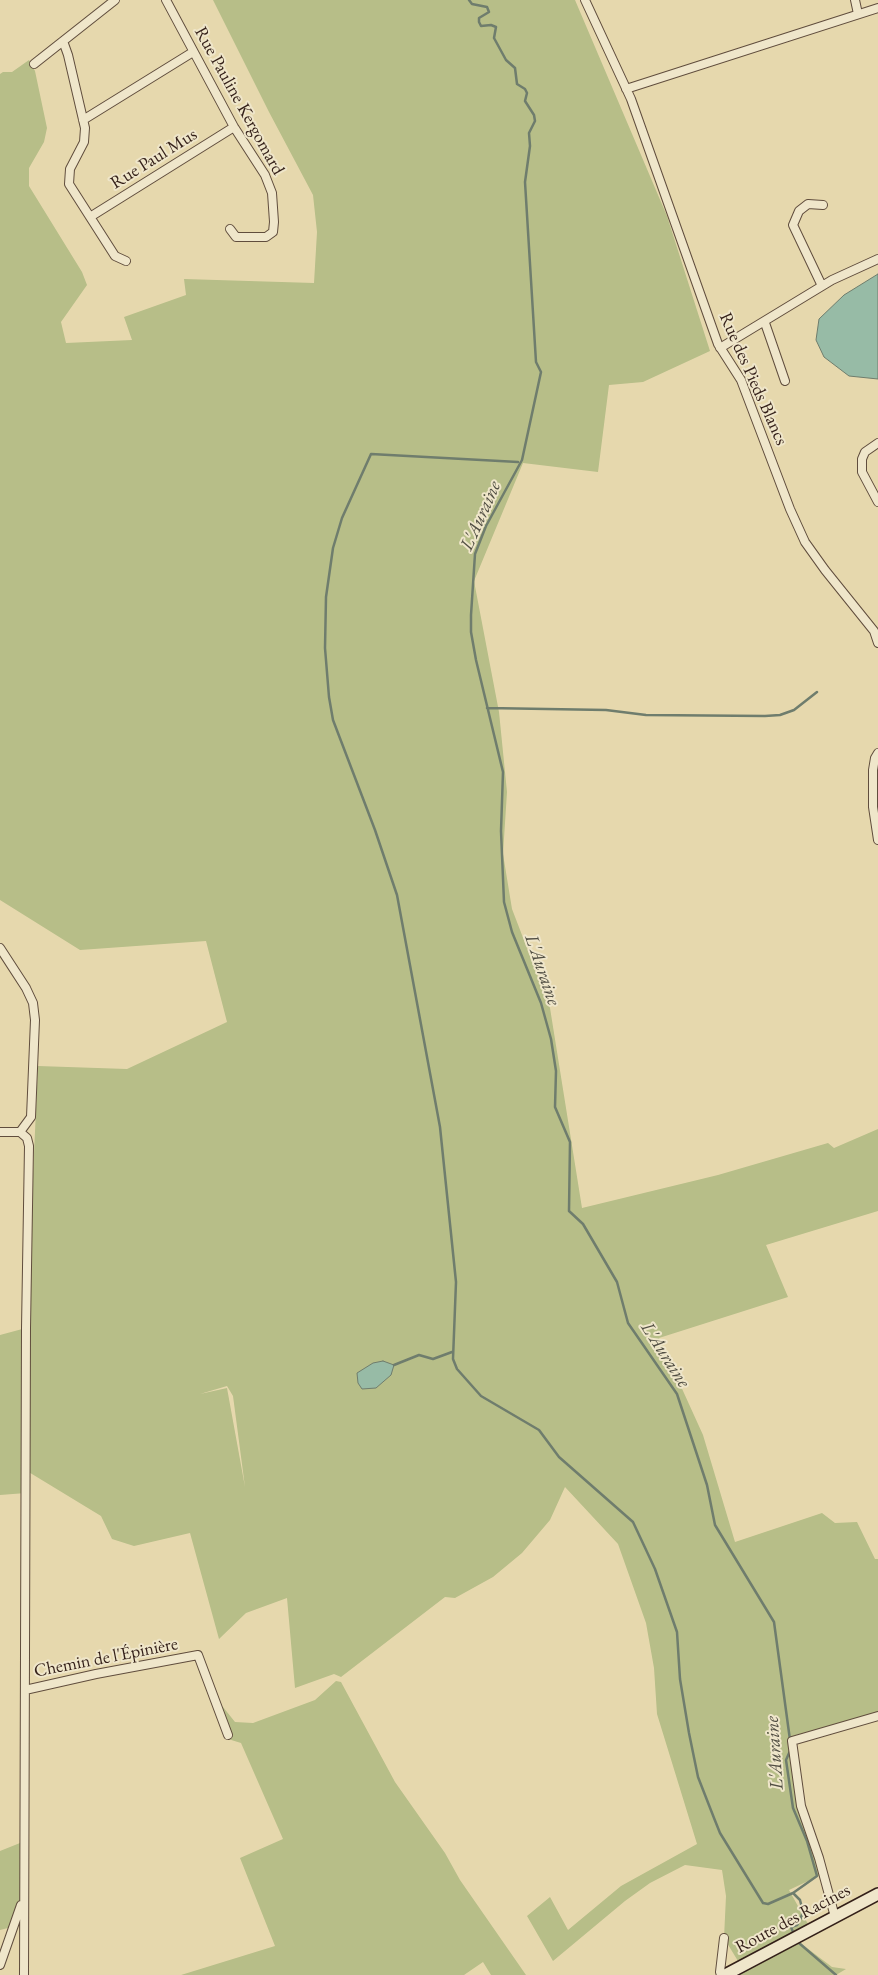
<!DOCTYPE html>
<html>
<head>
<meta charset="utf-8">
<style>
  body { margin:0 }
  canvas { display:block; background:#e6d8ad }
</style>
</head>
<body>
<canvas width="878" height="1975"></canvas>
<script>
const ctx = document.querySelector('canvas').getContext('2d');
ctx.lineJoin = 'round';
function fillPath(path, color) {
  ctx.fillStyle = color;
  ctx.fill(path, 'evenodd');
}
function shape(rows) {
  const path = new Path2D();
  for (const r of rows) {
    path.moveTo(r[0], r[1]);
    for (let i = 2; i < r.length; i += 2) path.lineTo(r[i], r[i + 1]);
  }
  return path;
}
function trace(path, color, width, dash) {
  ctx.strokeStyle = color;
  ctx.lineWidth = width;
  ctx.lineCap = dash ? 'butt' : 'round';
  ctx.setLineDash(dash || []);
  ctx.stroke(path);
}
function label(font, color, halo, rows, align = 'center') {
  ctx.font = font + ' "EB Garamond",serif';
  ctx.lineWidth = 4;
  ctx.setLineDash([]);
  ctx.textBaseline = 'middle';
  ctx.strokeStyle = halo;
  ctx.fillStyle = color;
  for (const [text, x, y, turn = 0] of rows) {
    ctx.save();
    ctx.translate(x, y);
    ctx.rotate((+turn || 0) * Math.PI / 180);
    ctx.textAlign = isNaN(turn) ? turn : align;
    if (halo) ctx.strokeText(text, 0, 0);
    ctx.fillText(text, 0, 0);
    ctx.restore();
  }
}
fillPath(shape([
  [213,0,575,0,667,216,710,351,643,382,609,385,598,472,523,463,474,581,499,712,507,792,503,854,512,909,550,1008,582,1208,718,1175,828,1143,834,1148,878,1129,878,1211,766,1245,788,1297,659,1338,703,1435,735,1542,822,1513,835,1523,857,1522,875,1559,878,1559,878,1716,793,1741,801,1806,823,1874,789,1890,808,1924,799,1942,832,1967,846,1969,836,1975,725,1975,741,1966,724,1938,726,1896,722,1870,685,1865,650,1883,625,1901,553,1961,527,1916,550,1897,568,1930,621,1886,697,1844,657,1714,654,1668,646,1623,618,1544,565,1487,550,1520,522,1553,493,1577,455,1598,445,1597,341,1677,334,1674,295,1688,287,1598,246,1613,219,1639,190,1533,134,1546,112,1539,101,1516,27,1471,26,1493,0,1495,0,1335,26,1328,38,1066,127,1069,227,1022,206,941,80,950,0,900,0,74,3,72,12,72,29,60,35,71,47,128,44,142,29,168,29,186,82,272,87,285,61,322,66,343,132,340,124,317,186,295,184,279,314,283,317,232,313,195,269,112],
  [227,1386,233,1396,245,1487,227,1388,200,1394],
  [336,1681,341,1682,395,1782,445,1853,460,1880,526,1975,491,1975,483,1962,464,1975,181,1975,275,1946,240,1858,283,1839,241,1743,228,1739,217,1706,223,1707,235,1722,253,1723,315,1700],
  [20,1843,22,1898,12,1927,0,1930,0,1851]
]), '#b7be88');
const water = shape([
  [878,274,878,379,849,376,824,357,816,340,819,319,844,295,878,274],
  [383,1361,394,1365,391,1375,376,1388,362,1389,358,1383,357,1373,373,1363,383,1361]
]);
fillPath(water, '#97bba6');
trace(water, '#6f7d6d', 1);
trace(shape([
  [469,0,472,4,487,7,489,12,479,18,479,22,481,26,491,25,496,27,494,38,506,60,515,68,517,84,525,89,527,93,525,101,534,115,535,121,529,133,530,146,525,182,536,362,541,372,522,460,486,526,475,554,471,615,471,632,476,660,503,772,501,831,504,902,512,932,541,1003,551,1039,556,1071,555,1107,570,1142,569,1211,583,1224,617,1282,628,1323,677,1394,707,1485,715,1525,774,1622,790,1740],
  [518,462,371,454,342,518,333,548,326,597,325,648,329,697,333,720,375,830,397,895,440,1127,456,1282,453,1359,457,1369,481,1396,539,1430,559,1457,633,1522,655,1569,677,1632,680,1679,689,1733,698,1777,714,1818,720,1833,763,1903,768,1904,793,1893],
  [487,708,606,710,646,715,765,716,780,715,794,710,817,692],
  [394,1365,419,1355,433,1359,452,1352],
  [790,1751,786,1760,793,1808,807,1841,817,1876,793,1893,800,1900,803,1912,800,1920,797,1925,791,1927,793,1932],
  [799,1943,836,1975]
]), '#6f7d6d', 2.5);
const minor = shape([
  [166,0,234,127,265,175,272,193,274,222,273,232,266,237,236,237,230,229],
  [585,0,631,99,718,344,741,380,790,509,805,542,825,570,874,631,878,643],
  [855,0,858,14],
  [63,41,68,55,85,128,84,142,70,169,69,184,115,256,126,261],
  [34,64,115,0],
  [626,89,878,8],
  [83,120,193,52],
  [90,217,234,127],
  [822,286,793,225,799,211,808,204,823,205],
  [765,323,785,381],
  [720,348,832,280,878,259],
  [878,443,865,452,862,459,862,472,878,502],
  [878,753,875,758,873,770,873,807,878,840],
  [0,948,26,988,33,1003,35,1020,31,1117,20,1132],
  [0,1132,20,1132],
  [20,1132,27,1138,29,1146,26,1328,24,1975],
  [25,1690,96,1674,198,1655,228,1735],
  [835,1917,819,1858,801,1806,792,1741,878,1716],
  [0,1965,21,1905],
  [721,1975,720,1972,724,1938]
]);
const secondary = shape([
  [725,1975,878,1894]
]);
trace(minor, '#604d3d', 10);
trace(secondary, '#331f18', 14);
trace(minor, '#efe6ca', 8);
trace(secondary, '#efe6ca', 11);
label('18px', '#331f18', '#efe6ca', [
  ["Rue Pauline Kergomard",239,101,61],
  ["Rue Paul Mus",154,159,-32],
  ["Rue des Pieds Blancs",753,379,66],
  ["Chemin de l'Épinière",106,1658,-11],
  ["Route des Racines",793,1919,-28]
]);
label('italic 19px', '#514e43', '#efe6ca', [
  ["L'Auraine",481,516,-66],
  ["L'Auraine",542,970,71],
  ["L'Auraine",665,1355,57],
  ["L'Auraine",775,1753,-94]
]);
</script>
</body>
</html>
